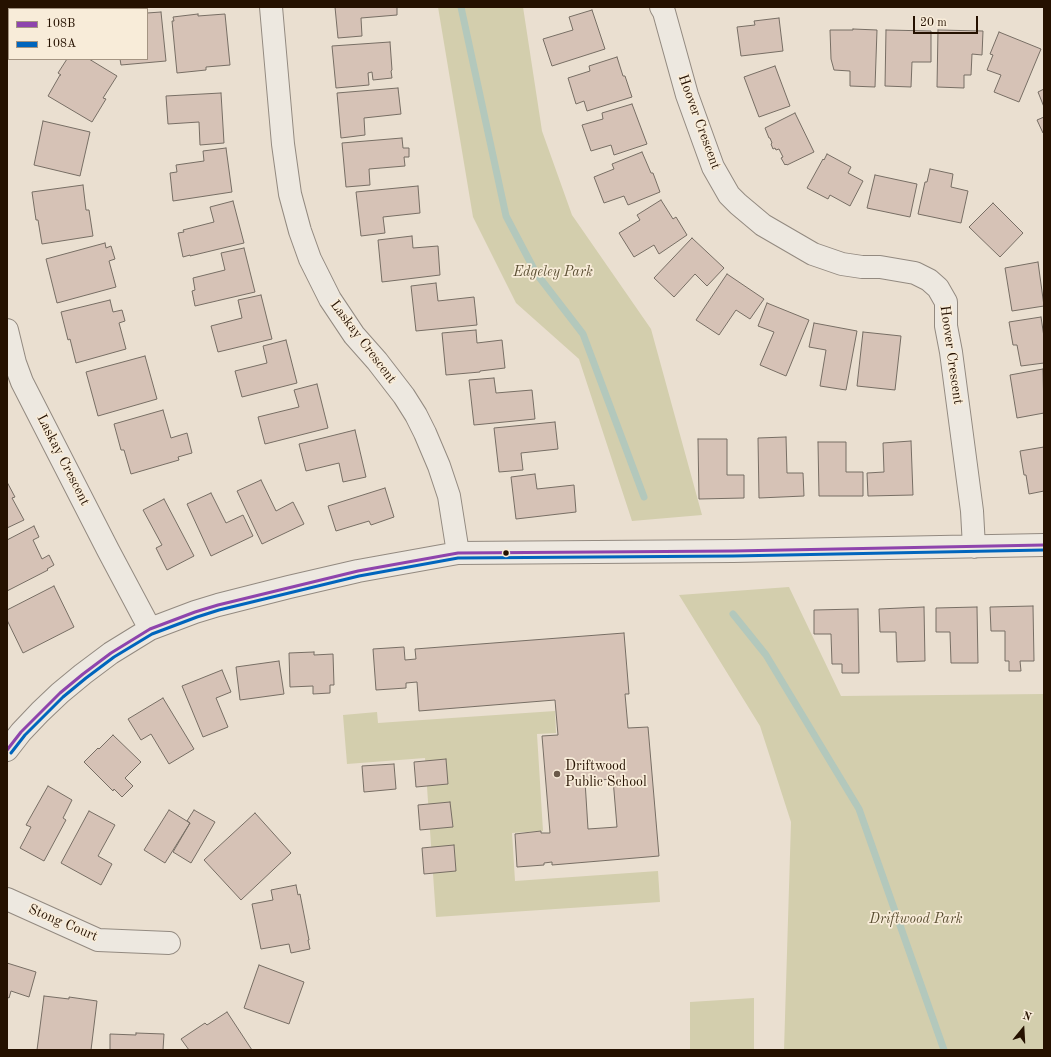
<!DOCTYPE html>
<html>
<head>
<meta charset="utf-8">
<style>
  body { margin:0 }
  #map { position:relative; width:1051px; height:1057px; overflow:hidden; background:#eadfd0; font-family:"Old Standard TT",serif }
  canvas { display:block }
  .frame { position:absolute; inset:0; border:8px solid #251100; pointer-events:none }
  .legend { position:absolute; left:8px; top:8px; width:140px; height:52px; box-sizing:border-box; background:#f8ecd9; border:1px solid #a49482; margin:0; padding:5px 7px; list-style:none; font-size:12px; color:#251100 }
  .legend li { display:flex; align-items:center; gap:8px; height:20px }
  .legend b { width:20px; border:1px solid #a49482 }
  .north { position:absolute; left:1003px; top:1009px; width:40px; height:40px; -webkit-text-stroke:3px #f8ecd9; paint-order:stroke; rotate:18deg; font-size:11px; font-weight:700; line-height:16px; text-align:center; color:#251100 }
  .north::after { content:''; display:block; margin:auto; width:14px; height:18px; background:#251100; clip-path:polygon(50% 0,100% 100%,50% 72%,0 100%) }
  .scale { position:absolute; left:913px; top:16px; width:65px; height:18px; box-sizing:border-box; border:2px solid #251100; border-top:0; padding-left:5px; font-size:12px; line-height:14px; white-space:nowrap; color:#251100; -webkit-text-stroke:3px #f8ecd9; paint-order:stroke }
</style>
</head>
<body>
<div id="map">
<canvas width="1051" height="1057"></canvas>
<div class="frame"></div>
<ul class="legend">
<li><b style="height:5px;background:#8e44ad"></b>108B</li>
<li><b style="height:5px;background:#0065bd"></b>108A</li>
</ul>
<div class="north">N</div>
<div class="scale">20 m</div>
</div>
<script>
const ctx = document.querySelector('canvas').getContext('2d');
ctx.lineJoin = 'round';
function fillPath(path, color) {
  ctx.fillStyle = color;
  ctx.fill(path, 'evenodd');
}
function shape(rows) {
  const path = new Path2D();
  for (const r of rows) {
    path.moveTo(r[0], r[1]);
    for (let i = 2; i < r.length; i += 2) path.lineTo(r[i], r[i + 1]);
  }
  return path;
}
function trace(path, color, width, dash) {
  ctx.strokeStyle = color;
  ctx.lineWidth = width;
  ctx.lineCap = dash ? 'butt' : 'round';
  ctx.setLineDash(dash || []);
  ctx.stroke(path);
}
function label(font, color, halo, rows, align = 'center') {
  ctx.font = font + ' "Old Standard TT",serif';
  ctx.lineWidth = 3.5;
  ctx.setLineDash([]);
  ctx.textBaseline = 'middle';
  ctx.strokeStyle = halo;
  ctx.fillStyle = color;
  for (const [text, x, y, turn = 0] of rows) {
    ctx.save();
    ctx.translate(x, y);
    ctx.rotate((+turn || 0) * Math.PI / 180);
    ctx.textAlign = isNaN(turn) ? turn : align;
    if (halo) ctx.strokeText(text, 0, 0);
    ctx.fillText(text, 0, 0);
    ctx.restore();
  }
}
fillPath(shape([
  [438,7,523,7,542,131,572,215,651,329,702,515,632,521,579,359,516,303,473,217],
  [789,587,841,696,1044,694,1044,1050,784,1050,791,822,760,726,679,595],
  [555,711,556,733,537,734,543,831,512,833,515,881,658,871,660,902,436,917,425,758,347,764,343,715,377,712,378,723],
  [754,998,754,1050,690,1050,690,1002]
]), '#d3cead');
trace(shape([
  [461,7,506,216,536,273,583,334,644,497],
  [733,614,766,655,859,809,944,1050]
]), '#b3c8bc', 7);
const building = shape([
  [335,7,397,7,397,15,361,18,362,36,338,38,335,7],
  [592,10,605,49,552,66,543,39,573,30,569,17,592,10],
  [161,12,166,61,121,65,120,59,147,59,147,13,161,12],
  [198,14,198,16,225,14,230,65,206,67,206,70,177,73,172,21,174,21,173,17,198,14],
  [779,18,783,51,741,56,737,27,755,25,754,21,779,18],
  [853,29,877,30,875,87,850,86,850,71,834,70,831,59,830,30,853,30,853,29],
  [886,30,931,31,931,62,912,62,911,87,885,86,886,30],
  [938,30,983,31,982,55,972,54,971,75,964,75,964,88,937,87,938,30],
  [999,32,1041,49,1019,102,994,92,1001,75,987,70,993,55,990,54,999,32],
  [390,42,392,70,391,71,392,78,373,80,372,72,368,73,369,85,336,88,332,46,390,42],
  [617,57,623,76,625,76,632,97,587,111,584,101,576,104,568,78,590,71,589,66,617,57],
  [67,59,89,59,117,76,103,98,106,99,92,122,48,96,60,75,61,75,58,73,67,59],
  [775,66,790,106,759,117,744,77,775,66],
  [398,88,401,114,364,118,365,135,341,138,337,93,398,88],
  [1044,89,1044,107,1038,92,1044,89],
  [221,93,224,143,200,145,199,122,168,124,166,96,221,93],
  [632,104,647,144,614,155,611,145,591,151,582,125,603,119,602,113,632,104],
  [795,113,814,152,787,165,786,164,785,165,781,158,783,157,779,149,776,150,775,148,773,149,771,144,772,143,770,138,769,138,765,128,795,113],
  [1044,117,1044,133,1043,133,1037,120,1044,117],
  [43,121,90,132,80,176,34,165,43,121],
  [402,138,403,148,409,148,409,157,404,157,405,166,369,169,370,185,346,187,342,143,402,138],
  [226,148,232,192,173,201,170,173,177,172,176,165,204,161,203,151,226,148],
  [642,152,651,173,653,173,660,192,628,205,624,196,604,203,594,177,614,169,612,164,642,152],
  [827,154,851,167,848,173,863,181,850,206,830,195,828,199,807,188,823,159,824,160,827,154],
  [930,169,953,174,951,187,968,191,961,223,918,214,925,182,927,182,930,169],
  [875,175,917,184,910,217,867,208,875,175],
  [83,185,86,210,89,210,93,236,42,244,38,220,36,220,32,192,83,185],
  [418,186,420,213,383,217,385,233,361,236,356,192,418,186],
  [661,200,673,219,676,217,687,235,659,254,654,245,634,257,619,233,640,220,637,215,661,200],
  [233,201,244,243,190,256,190,255,183,257,178,233,184,232,183,230,214,222,210,207,233,201],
  [993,203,1023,233,1000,257,969,227,993,203],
  [412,236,413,248,438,246,440,275,382,282,378,240,412,236],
  [692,238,724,268,707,286,695,274,674,297,654,278,692,238],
  [105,243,106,248,111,246,115,259,109,261,116,287,57,303,46,259,105,243],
  [244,248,255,292,195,306,192,291,195,290,193,278,225,270,221,253,244,248],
  [1038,262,1044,306,1012,311,1005,268,1038,262],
  [727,274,764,299,750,319,736,310,719,335,696,320,727,274],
  [436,283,438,301,474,297,477,325,416,331,411,286,436,283],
  [261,295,272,339,218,352,211,326,242,318,238,300,261,295],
  [110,300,113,312,122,310,125,321,119,323,126,349,76,363,70,339,68,340,61,312,110,300],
  [767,303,809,320,786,376,760,365,774,332,758,326,767,303],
  [1041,317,1044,337,1044,363,1021,366,1017,345,1013,345,1009,322,1041,317],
  [814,323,857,331,846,390,820,386,826,350,809,347,814,323],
  [476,330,477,343,502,340,505,368,480,371,480,372,446,375,442,333,476,330],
  [863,332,901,336,895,390,857,386,863,332],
  [286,340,297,383,242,397,235,371,267,363,263,346,286,340],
  [145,356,157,399,98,416,86,372,145,356],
  [1043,369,1044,413,1017,418,1010,375,1043,369],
  [494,378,496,393,532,390,535,419,474,425,469,380,494,378],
  [317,384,328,428,265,444,258,417,299,407,294,390,317,384],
  [163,410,171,438,187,433,192,453,178,457,179,460,131,474,124,450,121,450,114,424,163,410],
  [555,422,558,449,521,453,523,470,499,472,494,428,555,422],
  [355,430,366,477,343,482,339,463,306,471,299,444,355,430],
  [786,437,787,473,803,473,804,496,759,498,758,438,786,437],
  [698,439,727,439,727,475,744,475,744,498,699,499,698,439],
  [911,441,913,495,868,496,867,473,884,472,883,443,911,441],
  [818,442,846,442,846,472,863,472,863,496,819,496,818,442],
  [1044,447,1044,491,1029,494,1026,475,1024,475,1020,451,1044,447],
  [535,474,537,489,574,485,576,512,516,519,511,477,535,474],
  [261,480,276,511,293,502,304,524,262,544,237,491,261,480],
  [7,482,15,497,12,498,24,520,7,528,7,482],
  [385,488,394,517,371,525,369,521,336,531,328,506,385,488],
  [211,493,226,523,243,515,253,536,211,556,187,504,211,493],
  [164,499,194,556,167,570,156,548,162,545,143,510,164,499],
  [34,526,39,537,33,540,42,559,49,555,54,565,47,569,48,570,7,591,7,540,34,526],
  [54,586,74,627,23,653,7,620,7,610,54,586],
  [1033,606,1034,661,1020,661,1021,671,1009,671,1009,661,1005,661,1005,631,991,631,990,607,1033,606],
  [924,607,925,661,897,662,896,632,880,632,879,609,924,607],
  [977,607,978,663,951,663,950,632,936,632,936,608,977,607],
  [858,609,859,673,842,673,842,664,832,664,831,634,814,634,814,610,858,609],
  [624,633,629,694,625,694,628,728,648,727,659,856,552,865,552,862,544,863,544,865,517,867,515,834,541,831,541,833,550,833,542,736,558,735,555,700,419,711,417,682,406,683,406,688,376,690,373,649,404,647,405,660,416,659,415,649,624,633],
  [613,779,617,827,588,829,585,781,613,779],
  [314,652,314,655,333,654,334,685,330,685,330,693,313,694,313,686,290,687,289,653,314,652],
  [279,661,284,694,240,700,236,667,279,661],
  [222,670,231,692,216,698,228,727,203,737,182,686,222,670],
  [163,698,194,749,169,764,151,734,141,740,128,719,163,698],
  [113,735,141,762,125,778,133,786,122,797,114,789,113,791,84,762,98,748,99,749,113,735],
  [446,759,448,784,416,787,414,762,446,759],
  [394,764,396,789,364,792,362,766,394,764],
  [48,786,72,800,63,818,66,820,44,861,20,848,31,827,26,825,48,786],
  [450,802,453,827,420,830,418,805,450,802],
  [169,810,190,823,165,863,144,850,169,810],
  [194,810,215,822,191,863,173,852,190,823,187,821,194,810],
  [89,811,115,825,98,856,112,864,101,885,61,863,89,811],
  [255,813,291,853,241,900,204,860,255,813],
  [454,845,456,871,424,874,422,848,454,845],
  [296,885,298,895,300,894,309,940,308,940,310,949,291,953,289,944,261,949,252,904,273,900,271,890,296,885],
  [7,963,36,972,29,997,11,991,9,998,7,997,7,963],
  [259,965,304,982,289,1024,244,1008,259,965],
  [44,996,69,999,69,997,97,1001,91,1050,37,1050,44,996],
  [227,1012,252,1050,189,1050,181,1039,205,1023,207,1025,227,1012],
  [136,1033,164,1034,163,1050,110,1050,110,1034,136,1035,136,1033]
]);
fillPath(building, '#d6c2b6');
trace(building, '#776e64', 1);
const minor = shape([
  [271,7,283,144,290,194,300,231,310,259,330,299,354,335,377,361,404,396,416,415,425,433,439,466,449,496,458,553],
  [661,7,664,12,687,95,713,167,729,195,738,204,763,225,813,254,842,264,862,267,880,267,915,273,929,280,938,288,946,302,946,326,951,352,972,511,974,547],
  [26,9,28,7],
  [7,39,9,35],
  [7,330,15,363,22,382,108,550,150,629],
  [7,750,21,732,40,712,60,693,83,674,111,653,150,629,195,612,218,605,289,587,358,571,458,553,733,551,1044,545],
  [7,899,98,940,169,943]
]);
trace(minor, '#938a80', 24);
trace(minor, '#ede8e0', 22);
trace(shape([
  [7,750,21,732,60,693,83,674,111,653,150,629,195,612,218,605,358,571,458,553,733,551,1044,545]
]), '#8e44ad', 3);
trace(shape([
  [11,753,25,735,63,697,86,678,114,657,152,634,197,617,219,610,359,576,458,558,733,556,1044,550]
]), '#0065bd', 3);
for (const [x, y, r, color] of [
  [506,553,3.5,"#251100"],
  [557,774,4,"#6a5949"]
]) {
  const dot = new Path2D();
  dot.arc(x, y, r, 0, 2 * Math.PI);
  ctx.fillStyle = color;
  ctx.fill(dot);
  trace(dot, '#f8ecd9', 1.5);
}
label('14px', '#251100', '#f8ecd9', [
  ["Hoover Crescent",699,122,70],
  ["Laskay Crescent",363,342,53],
  ["Hoover Crescent",951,355,82],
  ["Laskay Crescent",63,460,63],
  ["Stong Court",63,923,23]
]);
label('italic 14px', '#5b4f33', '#f8ecd9', [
  ["Edgeley Park",553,272],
  ["Driftwood Park",916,919]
]);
label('14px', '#251100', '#f8ecd9', [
  ["Driftwood",565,766],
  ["Public School",565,782]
], 'left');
</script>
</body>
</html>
